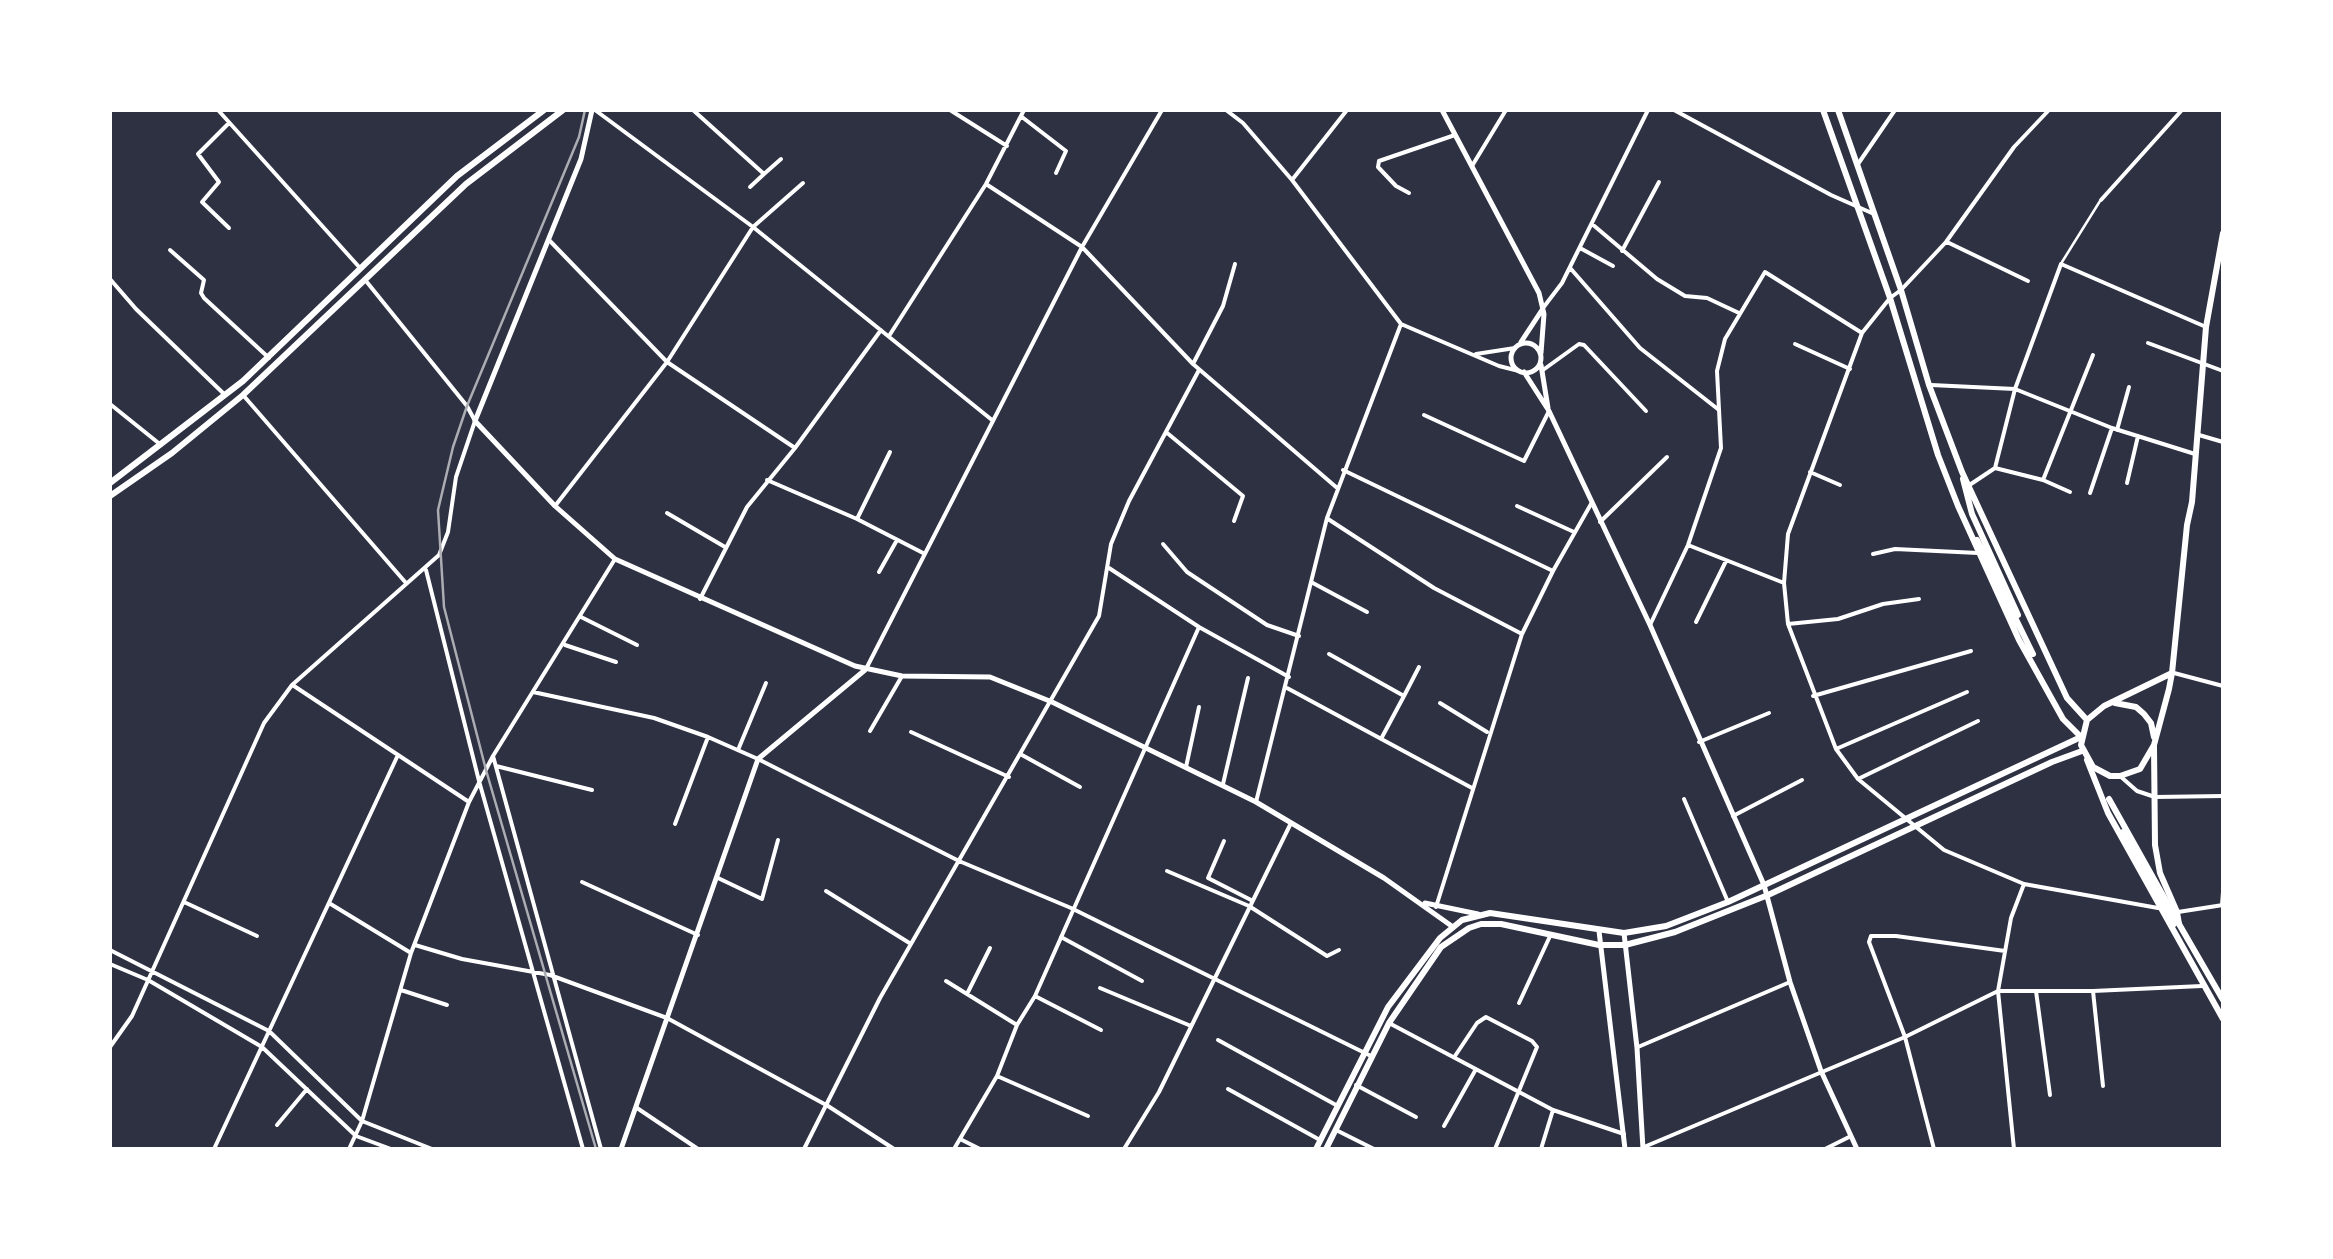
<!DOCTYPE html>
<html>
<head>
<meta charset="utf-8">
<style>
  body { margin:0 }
  #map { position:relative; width:2333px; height:1259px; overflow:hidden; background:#2d3142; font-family:"Space Grotesk",sans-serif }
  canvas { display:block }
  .frame { position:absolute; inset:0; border:112px solid #fff; pointer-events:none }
</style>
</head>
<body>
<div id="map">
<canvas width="2333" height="1259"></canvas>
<div class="frame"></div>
</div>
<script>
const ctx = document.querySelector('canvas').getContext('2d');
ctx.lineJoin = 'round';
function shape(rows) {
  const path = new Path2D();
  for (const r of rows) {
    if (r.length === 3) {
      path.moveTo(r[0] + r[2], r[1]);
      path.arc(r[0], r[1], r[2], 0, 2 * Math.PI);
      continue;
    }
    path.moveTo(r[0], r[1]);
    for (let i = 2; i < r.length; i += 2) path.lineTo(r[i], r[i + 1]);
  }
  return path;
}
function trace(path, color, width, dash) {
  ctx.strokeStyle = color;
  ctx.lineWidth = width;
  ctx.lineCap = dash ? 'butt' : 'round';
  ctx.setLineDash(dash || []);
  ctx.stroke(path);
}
trace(shape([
  [2062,262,2100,201]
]), '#fff', 2.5);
trace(shape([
  [218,110,360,268],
  [595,110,753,227,992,420],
  [693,110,764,174,781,159],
  [950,110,1007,146],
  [1226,110,1243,123,1292,180,1401,324,1499,366,1519,371],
  [1674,110,1831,195,1874,214],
  [2049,110,2014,147,1946,242,1901,290,1890,298,1862,333,1788,534,1784,583,1788,624,1836,749,1858,779,1944,850,2024,884,2158,908],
  [2170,110,2173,110],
  [1022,117,1066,151,1056,173],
  [1858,164,1895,110],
  [1472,166,1506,110],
  [1292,180,1347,110],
  [986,184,1082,247,1193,364,1336,487],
  [750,187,764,174],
  [1409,193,1396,186,1378,167,1379,161,1455,135],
  [2101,200,2182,110],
  [1592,224,1657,279,1685,296,1707,298,1739,313],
  [229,228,202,202,219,182,198,154,229,123],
  [549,240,667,362,795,448],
  [1947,242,2028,281],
  [1580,248,1613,266],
  [170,250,204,280,201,293,204,298,269,358],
  [1622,251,1659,182],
  [1571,269,1640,348,1719,410],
  [110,279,136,309,223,393],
  [1543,308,1562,283,1648,110],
  [889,336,986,184,1024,110],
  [2148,343,2223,371],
  [1795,344,1850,369],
  [1476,354,1515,348],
  [1193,364,1223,306,1235,264],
  [1543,370,1579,344,1584,345,1646,411],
  [1931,385,2015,389,2112,428,2195,454],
  [243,395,406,583],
  [110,404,161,445],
  [1424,415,1524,461,1549,411],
  [2117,430,2129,387],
  [1166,432,1243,496,1234,521],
  [2199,435,2223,442],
  [1995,468,2015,389,2061,264,2206,327],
  [1343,470,1553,571],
  [1810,472,1840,485],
  [767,480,857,519,925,554],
  [2043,480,2093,355],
  [2127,483,2138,436],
  [1968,486,1995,468,2043,480,2070,492],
  [2090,493,2112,428],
  [555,506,667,362,753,227,803,183],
  [1517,506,1574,532],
  [667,513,725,547],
  [857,519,890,452],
  [1328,519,1434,588,1522,634],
  [1600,522,1667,457],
  [1163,544,1187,572,1267,625,1299,636],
  [1688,545,1784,583],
  [1873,554,1895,549,1978,553],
  [1109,568,1199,627,1289,677],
  [426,570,479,781,583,1149],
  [879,572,897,540],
  [1311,582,1367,612],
  [700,599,747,507,795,448,881,330],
  [581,617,637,645],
  [1696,622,1726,561],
  [1788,624,1838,619,1883,604,1919,599],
  [1650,625,1688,545,1721,448,1717,371,1725,339,1765,272,1862,333],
  [565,645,616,662],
  [1329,654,1404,696,1381,739],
  [867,667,1082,247,1162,110],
  [2174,673,2223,686],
  [294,686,469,802],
  [1287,688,1472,788],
  [533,692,654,718,708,737,758,759,959,861,1071,908,1371,1056],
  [1404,696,1419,667],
  [1813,696,1971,651],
  [1440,703,1487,732],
  [870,731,902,676],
  [911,732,1009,777],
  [1699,742,1769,713],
  [1836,749,1967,692],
  [738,750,766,683],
  [1022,755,1080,787],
  [493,756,601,1149],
  [496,766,592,790],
  [1186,767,1199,707],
  [2120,776,2137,791,2155,797,2223,796],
  [1858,779,1978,721],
  [1223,784,1248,678],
  [1684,799,1728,902],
  [1256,802,1327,518,1401,324],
  [1733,816,1802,780],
  [675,824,708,737],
  [1224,841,1208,878,1251,900],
  [1167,871,1249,906,1327,956,1339,950],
  [718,878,762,899,778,840],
  [582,882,698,935],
  [826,891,911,944],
  [184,902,257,936],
  [329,903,411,953],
  [2222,905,2223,892],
  [1436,907,1522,634,1553,571,1591,504],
  [2178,912,2223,905],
  [1061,937,1142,981],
  [415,945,462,959,550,975,667,1018,828,1106,894,1149],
  [110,950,269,1031,362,1121,432,1149],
  [110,964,148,980,262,1047,356,1136,391,1149],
  [946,981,1017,1025],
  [1100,988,1191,1026],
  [401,990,447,1005],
  [2036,991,2050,1095],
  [2093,991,2103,1086],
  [967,994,990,948],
  [1035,996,1101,1030],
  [1519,1003,1551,934],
  [1389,1023,1553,1110,1624,1134],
  [1218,1040,1336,1105],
  [110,1047,132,1016,264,723,292,685,439,555,448,532,456,477,475,421,467,406,366,281],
  [1638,1047,1790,982],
  [1455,1056,1477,1023,1486,1017,1532,1041,1537,1047,1495,1149],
  [997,1076,1088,1116],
  [1356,1085,1416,1117],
  [1228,1089,1320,1140],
  [637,1108,698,1149],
  [277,1125,307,1089],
  [1444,1126,1476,1069],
  [1338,1131,1374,1149],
  [960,1139,980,1149],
  [1644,1147,1905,1037,1998,991,2093,991,2202,986],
  [214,1149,397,757],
  [349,1149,362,1121,411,953,469,802,493,756,615,559],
  [804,1149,880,998,1099,616,1111,544,1129,501,1199,370],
  [954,1149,997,1076,1017,1025,1035,996,1199,627],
  [1124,1149,1159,1092,1291,823],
  [1541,1149,1553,1110],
  [1825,1149,1851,1136],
  [1934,1149,1905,1037,1869,942,1871,936,1896,936,2005,951],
  [2014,1149,1998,991,2011,918,2024,884]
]), '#fff', 4);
trace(shape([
  [592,110,581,159,475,421,555,506,615,559,855,666,902,676,990,677,1052,702,1256,802,1384,878,1453,927],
  [1442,110,1539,293,1544,314,1541,353],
  [1521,342,1542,310],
  [1526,358,15],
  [1541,365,1548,408],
  [1524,372,1549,411,1650,625,1764,885,1790,982,1821,1071,1857,1149],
  [1425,903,1478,914],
  [1599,931,1625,1149],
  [1624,933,1637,1048,1643,1149],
  [621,1149,758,759,865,670]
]), '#fff', 5);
trace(shape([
  [110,483,243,381,457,176,544,110],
  [110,496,172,453,243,395,466,184,563,110]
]), '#fff', 6);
trace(shape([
  [2154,747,2155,845,2160,873,2177,912,2179,924,2223,1000],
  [2087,760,2108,813,2223,1019],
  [1316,1149,1388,1007,1440,938,1462,920,1490,913,1624,933,1666,926,1728,902,2081,737],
  [1326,1149,1389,1023,1441,947,1469,928,1481,924,1501,924,1599,945,1625,945,1675,932,1768,895,2052,762,2082,751]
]), '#fff', 6);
trace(shape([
  [1823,110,1890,298,1938,455,1958,506,2019,640,2063,719,2081,737],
  [1838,110,1901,290,1929,385,1962,472,2067,698,2087,720],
  [1963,479,1972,514,2018,615],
  [1977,540,2033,654],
  [2172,673,2104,706,2087,720,2081,745,2093,767,2110,776,2120,776,2140,769,2154,745,2169,689,2172,673,2187,525,2192,502,2206,327,2223,233],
  [2115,703,2136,707,2144,714,2151,723,2154,737],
  [2109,799,2179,924],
  [2123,832,2173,925]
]), '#fff', 6);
trace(shape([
  [585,110,579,137,467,406,453,447,438,510,444,607,486,770,596,1149]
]), '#abadb3', 2.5);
</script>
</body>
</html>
